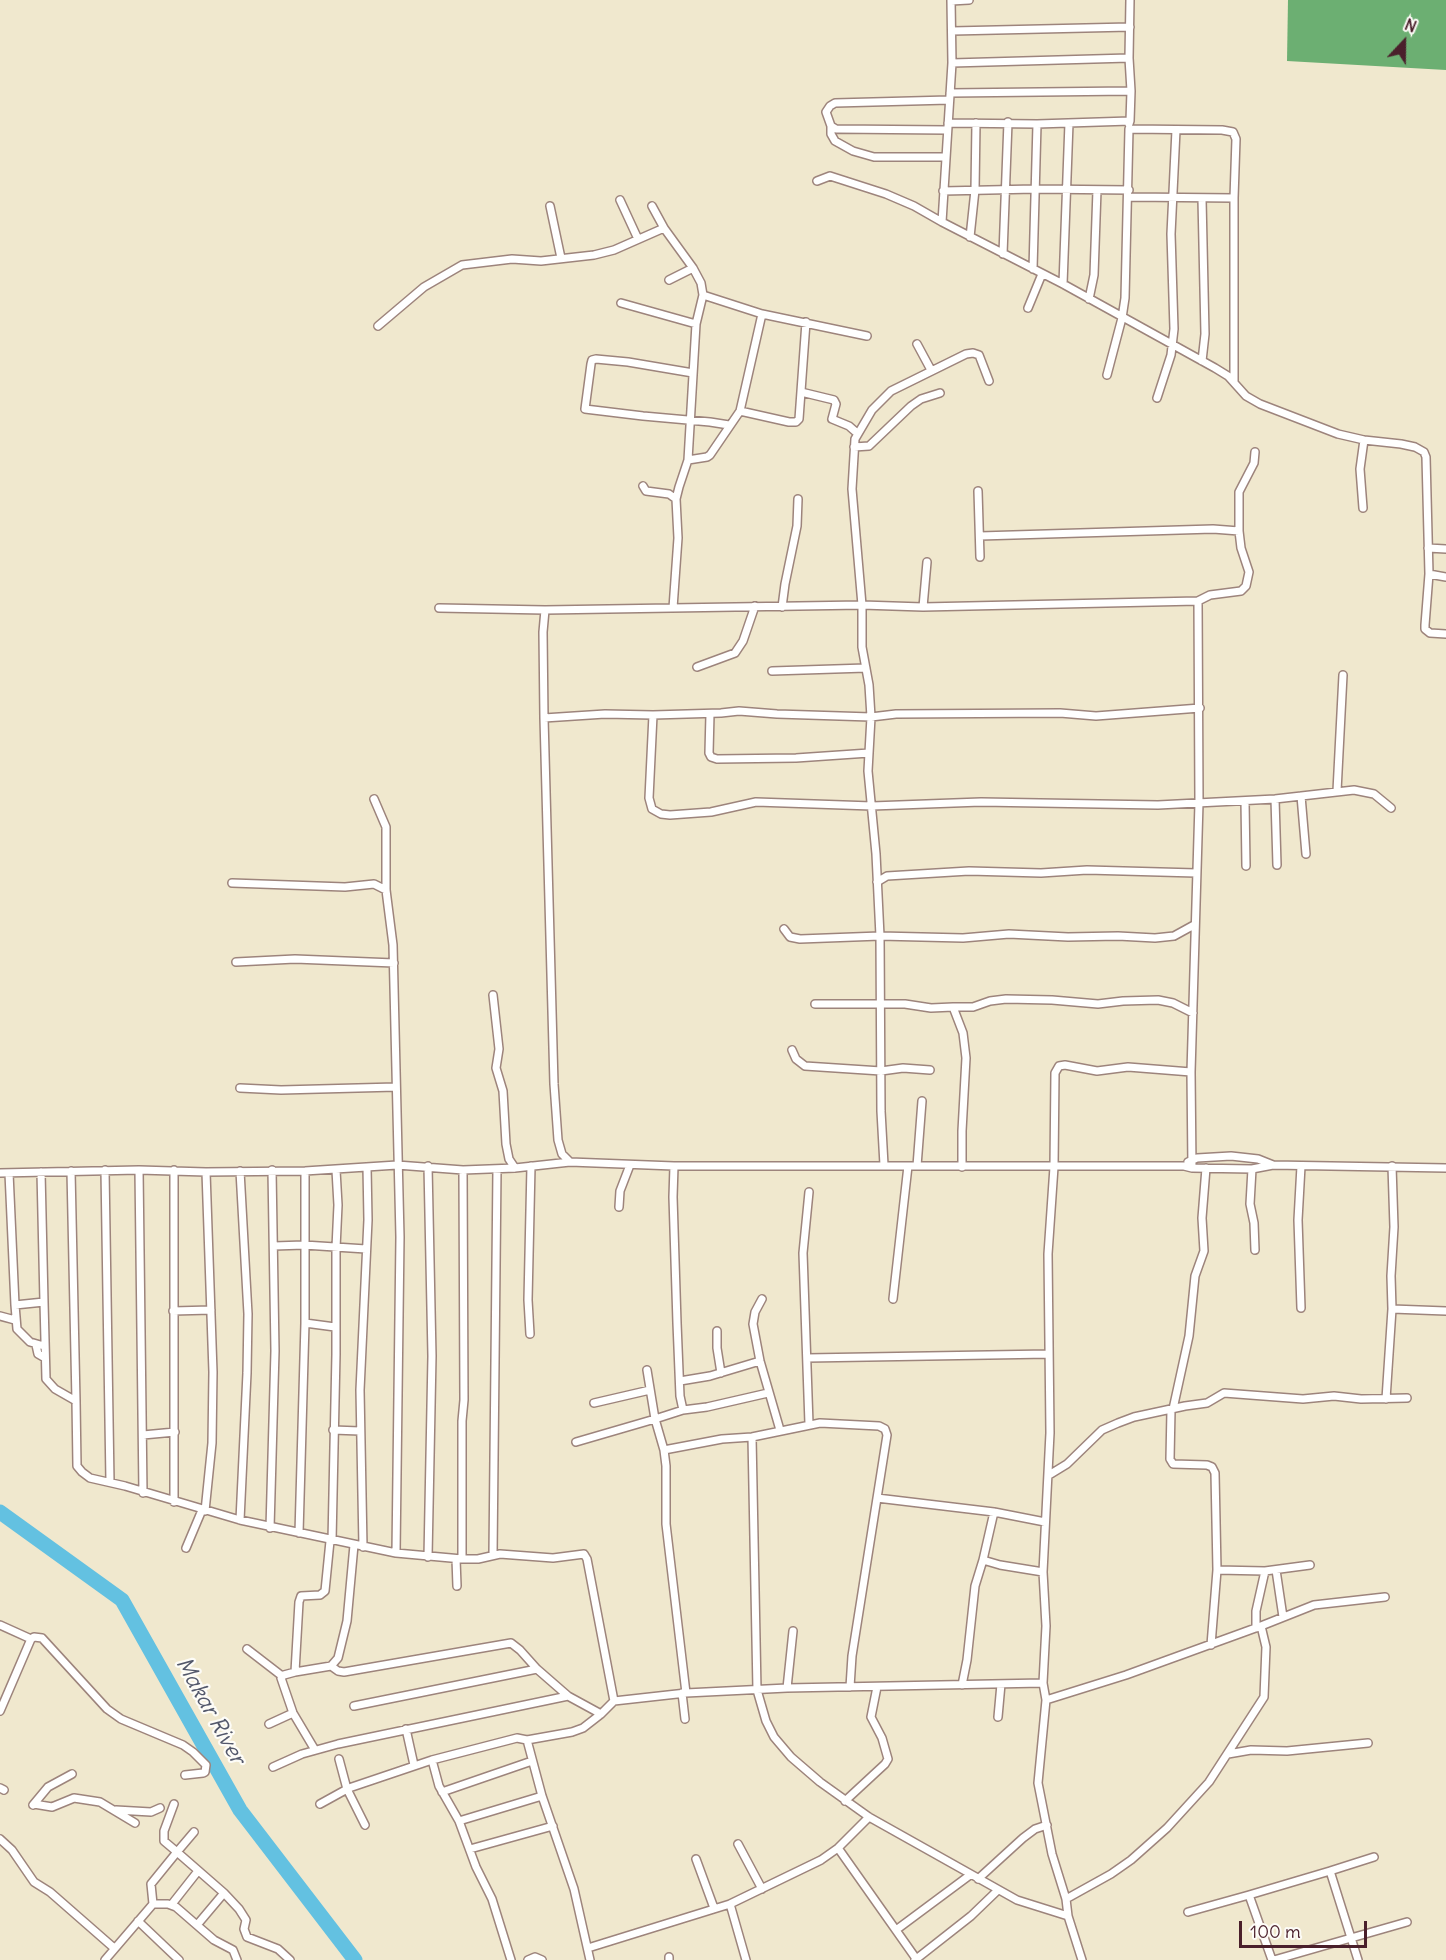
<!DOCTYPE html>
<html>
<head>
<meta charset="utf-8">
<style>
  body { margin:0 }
  #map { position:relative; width:1446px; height:1960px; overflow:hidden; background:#f0e8ce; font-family:Delius,sans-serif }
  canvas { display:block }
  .north { position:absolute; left:1374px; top:12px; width:60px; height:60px; -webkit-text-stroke:4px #fdfcf7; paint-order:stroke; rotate:22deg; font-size:16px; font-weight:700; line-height:24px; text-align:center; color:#4a1f2b }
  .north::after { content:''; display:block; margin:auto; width:21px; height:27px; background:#4a1f2b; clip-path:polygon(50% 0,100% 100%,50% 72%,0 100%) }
  .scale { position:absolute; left:1239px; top:1921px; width:128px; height:27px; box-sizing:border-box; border:3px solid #4a1f2b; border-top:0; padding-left:8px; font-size:18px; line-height:21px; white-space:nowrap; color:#4a1f2b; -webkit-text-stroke:4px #fdfcf7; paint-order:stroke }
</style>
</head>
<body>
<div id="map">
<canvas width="1446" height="1960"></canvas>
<div class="north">N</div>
<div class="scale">100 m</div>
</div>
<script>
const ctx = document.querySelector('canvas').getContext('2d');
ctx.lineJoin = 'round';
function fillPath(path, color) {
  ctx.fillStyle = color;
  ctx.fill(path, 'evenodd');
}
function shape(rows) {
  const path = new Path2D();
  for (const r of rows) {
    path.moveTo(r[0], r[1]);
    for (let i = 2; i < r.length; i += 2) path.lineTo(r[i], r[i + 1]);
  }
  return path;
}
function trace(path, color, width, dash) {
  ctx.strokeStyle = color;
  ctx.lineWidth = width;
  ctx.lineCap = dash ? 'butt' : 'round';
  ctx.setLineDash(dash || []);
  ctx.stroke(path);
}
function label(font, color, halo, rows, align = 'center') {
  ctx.font = font + ' Delius,sans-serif';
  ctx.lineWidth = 4.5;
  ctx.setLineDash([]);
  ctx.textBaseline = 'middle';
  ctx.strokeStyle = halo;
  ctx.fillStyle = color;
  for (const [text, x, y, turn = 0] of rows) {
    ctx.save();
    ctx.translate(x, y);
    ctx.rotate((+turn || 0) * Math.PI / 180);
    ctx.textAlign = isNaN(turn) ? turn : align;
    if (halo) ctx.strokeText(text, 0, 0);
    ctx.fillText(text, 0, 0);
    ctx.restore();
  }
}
fillPath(shape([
  [1288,0,1446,0,1446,70,1287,61]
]), '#6caf72');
trace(shape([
  [0,1512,122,1600,240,1810,355,1960]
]), '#63c1e1', 15);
const street = shape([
  [951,0,952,63,942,222,1063,284,1215,368,1228,376,1246,396,1260,404,1338,434,1364,440,1401,444,1415,447,1424,452,1426,457,1429,574,1425,625,1425,629,1430,633,1446,634],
  [951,1,969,0],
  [952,31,1130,27],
  [1129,58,1130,0],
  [952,63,1129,58,1131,91],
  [950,93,1131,91,1130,121],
  [948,123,1037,124,1130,121,1129,124],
  [831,126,831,134,835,141,853,151,874,157,945,157],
  [947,130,836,129,831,126,826,112,830,106,835,103,949,100],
  [817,181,830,176,886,194,914,206,942,222],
  [943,191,1035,189,1129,190],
  [1129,197,1234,198],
  [1202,199,1205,334,1202,361],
  [620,200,638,239],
  [550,206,561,258],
  [652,206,664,228],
  [970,237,975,190,976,123],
  [1003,254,1008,122],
  [1033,269,1037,124],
  [669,280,693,268],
  [1063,284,1069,123],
  [1089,299,1094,275,1097,190],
  [621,303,696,324],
  [1028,308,1042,274],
  [762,314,867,336],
  [378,326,424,287,462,265,512,259,541,261,594,255,614,250,664,228,693,268,701,283,703,295,696,324,688,460],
  [917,344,931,370],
  [693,373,628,362,596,359,592,360,591,364,585,409,643,416,710,422,729,425],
  [1107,375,1122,318,1125,298,1129,129,1222,130,1233,132,1236,139,1234,198,1234,382],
  [801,392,834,400,836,404,832,419,849,426,857,433],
  [1157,398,1171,355,1174,329,1171,234,1176,130],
  [740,411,789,422,796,422,799,419,806,322],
  [854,447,869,446,911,406,921,399,940,393],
  [643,486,646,491,669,494,676,499],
  [978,491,980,557],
  [1363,508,1360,469,1364,440],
  [1239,531,1239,492,1254,463,1255,452],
  [980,536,1213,529,1239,531,1241,548,1249,572,1246,586,1241,591,1210,595,1198,601],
  [1428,548,1446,549],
  [1429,574,1446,577],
  [782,607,785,584,797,526,798,499],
  [923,607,927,562],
  [439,608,545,610,543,632,544,718,554,1084,558,1140,562,1154,570,1162],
  [673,608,678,538,676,499,679,487,688,460,707,457,710,455,740,411,762,314,703,295],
  [545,610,862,605,923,607,1198,601,1199,803,1191,1072,1192,1168],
  [697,667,735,653,743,641,755,606],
  [772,671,866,668],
  [710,714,709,753,711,757,717,759,796,758,869,753],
  [653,715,649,798,652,809,661,814,670,815,711,812,756,802,872,806,981,802,1158,805,1275,799,1354,790,1374,794,1391,808],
  [544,718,605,714,653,715,721,713,739,711,777,714,871,717,896,714,1060,713,1096,716,1200,708],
  [1337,791,1343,675],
  [1301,796,1306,854],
  [374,799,386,827,386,890,393,945,400,1237,396,1553],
  [1275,799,1277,865],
  [1245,801,1246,866],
  [877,882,887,876,969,871,1041,873,1087,870,1196,873],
  [232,883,345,887,374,884,386,890],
  [784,929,790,937,800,939,880,936,963,938,1009,934,1068,937,1118,936,1155,938,1174,936,1194,925],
  [236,962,295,959,394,963],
  [493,995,499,1049,496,1068,503,1091,506,1144,509,1159,515,1168],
  [815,1004,905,1004,931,1008,953,1007,963,1033,966,1058,962,1131,962,1167],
  [953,1007,973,1007,990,1001,1006,999,1052,1000,1098,1004,1123,1001,1158,1000,1173,1003,1193,1013],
  [792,1050,796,1059,805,1066,881,1071,903,1068,930,1070],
  [240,1088,281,1090,396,1087],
  [1188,1162,1197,1158,1231,1156,1258,1159,1273,1165,1446,1168],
  [884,1165,881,1111,880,936,876,854,868,771,871,717,869,685,862,647,862,605,852,489,855,439,872,410,891,391,966,354,973,353,979,355,989,381],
  [428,1166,432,1356,428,1557],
  [674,1166,673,1197,677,1323,680,1396,683,1410],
  [917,1166,922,1101],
  [1252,1169,1250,1204,1254,1223,1255,1250],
  [105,1170,110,1482],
  [139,1170,143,1493],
  [71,1171,76,1401],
  [240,1171,248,1314,247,1373,240,1520],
  [41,1172,44,1302],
  [0,1173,139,1170,206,1172,305,1171,397,1165,463,1170,515,1168,570,1162,674,1166,1184,1166,1192,1168,1252,1169,1273,1165],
  [9,1173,15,1305,44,1302,46,1379,55,1389,76,1401,77,1466,82,1472,90,1478,125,1486,240,1520,396,1553,462,1559,478,1559,500,1554,553,1558,584,1554,587,1559,614,1701],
  [809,1192,803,1253,809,1424],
  [619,1207,620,1191,630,1165],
  [274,1246,304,1245,366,1249],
  [762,1299,755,1312,753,1324,760,1361,780,1430],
  [893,1299,908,1166],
  [15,1305,17,1329,30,1342,44,1346],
  [1301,1308,1298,1220,1301,1166],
  [1392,1309,1446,1311],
  [173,1311,211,1310],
  [0,1316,15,1320],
  [305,1323,335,1327],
  [717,1331,717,1348,721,1373],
  [530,1334,528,1300,531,1166],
  [36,1345,38,1354,45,1358],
  [807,1358,1049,1354],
  [680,1381,710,1376,760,1361],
  [1386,1399,1392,1309,1391,1276,1394,1227,1392,1166],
  [594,1403,650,1390],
  [1173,1409,1189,1336,1195,1276,1204,1251,1202,1218,1206,1168],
  [1171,1410,1170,1459,1173,1464,1207,1465,1212,1467,1215,1473,1217,1570,1211,1645],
  [333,1430,360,1431],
  [143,1435,175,1432],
  [752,1437,757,1690,766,1721,774,1737,791,1757,820,1782,869,1817,1017,1900,1068,1916],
  [576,1442,655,1419,647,1370],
  [664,1450,722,1439,752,1437,820,1423,879,1426,885,1429,887,1435,852,1656,850,1687],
  [1049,1475,1067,1464,1102,1430,1118,1423,1134,1417,1185,1406,1207,1403,1224,1393,1303,1399,1334,1396,1361,1399,1407,1398],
  [877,1498,994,1512,1045,1522],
  [174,1502,174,1170],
  [205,1511,212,1443,213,1372,206,1172],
  [994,1512,983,1560,1000,1565,1043,1572],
  [270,1528,275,1351,272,1170],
  [299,1533,305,1323,305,1171],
  [332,1541,336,1354,336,1248,338,1205,336,1170],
  [363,1547,360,1390,368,1220,367,1167],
  [186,1548,202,1510],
  [493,1555,497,1169],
  [456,1559,457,1586],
  [462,1559,462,1421,464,1400,463,1170],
  [1217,1570,1265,1571],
  [1276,1570,1283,1617],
  [0,1625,31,1639],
  [1261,1626,1314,1605,1385,1597],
  [1256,1628,1256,1611,1265,1571,1310,1565],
  [247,1649,282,1676],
  [331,1666,338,1671,344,1672,511,1643,520,1650,537,1669,568,1696,601,1714,583,1728,572,1732,527,1740,542,1796,574,1889,590,1960],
  [295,1672,299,1602,301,1596,320,1595,325,1591,330,1541],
  [962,1685,967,1660,975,1586,983,1560],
  [787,1688,793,1631],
  [682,1693,685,1719],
  [686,1693,666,1524,666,1466,664,1450,655,1419,683,1410,707,1407,768,1393],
  [1046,1700,1043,1683,1046,1626,1043,1572,1050,1433,1048,1254,1054,1167,1055,1073,1059,1066,1065,1065,1097,1071,1128,1067,1191,1072],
  [354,1706,537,1669],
  [0,1711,31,1639,34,1637,42,1638,107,1709,121,1719,183,1745,193,1752,206,1765,205,1772,203,1773,185,1775],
  [601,1714,614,1701,686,1693,787,1688,1043,1683],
  [998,1717,1001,1684],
  [269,1724,293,1713],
  [406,1729,414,1765],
  [527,1740,517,1738,432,1760,439,1786,459,1821,542,1796],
  [315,1750,293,1713,281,1678,284,1675,295,1672,331,1666,338,1658,347,1621,354,1545],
  [1228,1754,1251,1750,1287,1751,1368,1743],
  [339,1759,347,1789,365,1825],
  [273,1767,302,1754,338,1744,568,1696],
  [0,1788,4,1790],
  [442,1792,532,1761],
  [845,1801,885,1764,888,1759,882,1738,871,1717,877,1687],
  [34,1804,52,1807,74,1798,100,1802,135,1823],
  [174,1804,164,1831,164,1841,177,1852,194,1832],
  [320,1804,349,1788,432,1760],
  [33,1805,48,1787,72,1774],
  [116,1810,151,1812,160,1808],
  [459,1821,476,1867,492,1899,511,1960],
  [0,1839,12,1850,34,1882,50,1892,114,1948],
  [738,1844,762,1889],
  [838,1848,917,1960],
  [470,1849,553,1826],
  [696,1859,714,1908],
  [1330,1871,1374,1857],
  [978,1879,1023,1838,1035,1829,1047,1825],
  [1066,1899,1111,1874,1131,1860,1167,1828,1209,1782,1264,1697,1266,1647,1261,1626,1126,1675,1046,1700,1038,1783,1052,1854,1066,1899,1068,1916,1082,1960],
  [153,1904,168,1904,176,1907,214,1940,233,1950,237,1960],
  [172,1904,198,1871],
  [730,1904,746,1960],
  [1188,1912,1249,1895],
  [138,1921,179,1960],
  [197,1925,224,1893],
  [896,1930,970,1875],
  [588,1948,730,1904,821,1860,838,1848,869,1817],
  [669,1957,669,1960],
  [105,1960,153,1904,151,1884,177,1852,224,1893,239,1909,246,1920,244,1929,247,1937,278,1949,290,1960],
  [528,1960,535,1957,542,1960],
  [915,1960,971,1916,998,1890],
  [1272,1960,1249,1895,1330,1871,1358,1960],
  [1274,1960,1407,1922]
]);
trace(street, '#9d847c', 10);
trace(street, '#fff', 7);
label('italic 22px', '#53586b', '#fdfcf7', [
  ["Makar River",210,1711,61]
]);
</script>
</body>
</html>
